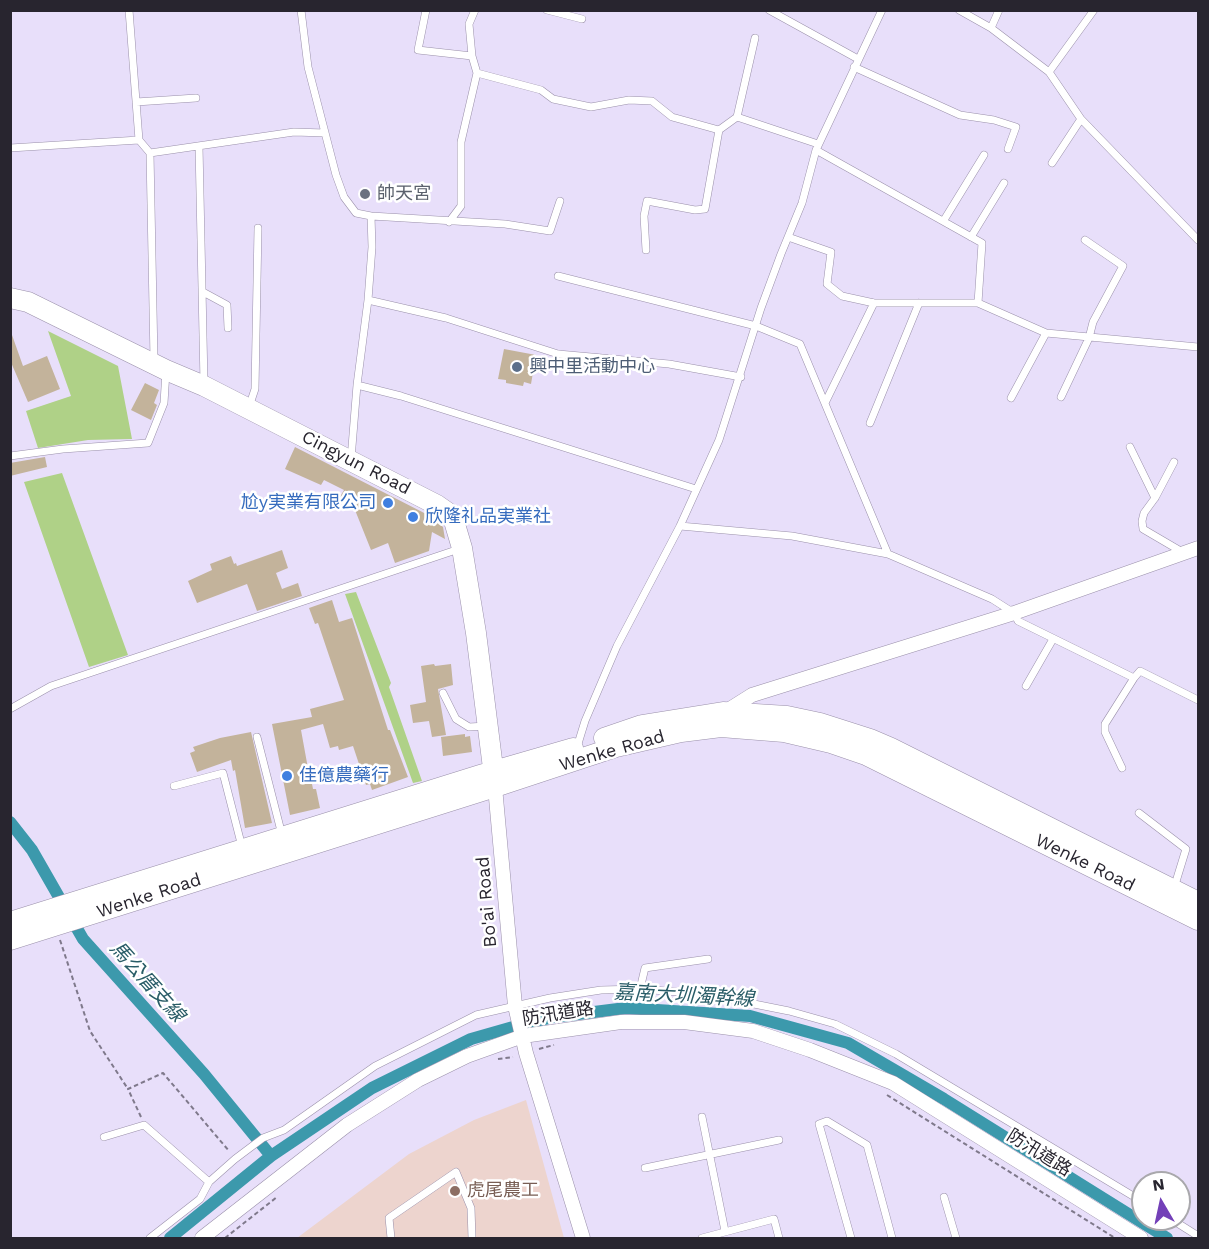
<!DOCTYPE html>
<html>
<head>
<meta charset="utf-8">
<style>
  body { margin:0 }
  #map { position:relative; width:1209px; height:1249px; overflow:hidden; background:#e8dffa; font-family:"Work Sans",sans-serif }
  canvas { display:block }
  .frame { position:absolute; inset:0; border:12px solid #28252f; pointer-events:none }
  .north { position:absolute; left:1131px; top:1171px; width:60px; height:60px; box-sizing:border-box; background:#fff; border:2px solid #a9a8ac; border-radius:50%; rotate:351deg; font-size:16px; font-weight:700; line-height:24px; text-align:center; color:#28252f }
  .north::after { content:''; display:block; margin:auto; width:21px; height:27px; background:#7340b8; clip-path:polygon(50% 0,100% 100%,50% 72%,0 100%) }
</style>
</head>
<body>
<div id="map">
<canvas width="1209" height="1249"></canvas>
<div class="frame"></div>
<div class="north">N</div>
</div>
<script>
const ctx = document.querySelector('canvas').getContext('2d');
ctx.lineJoin = 'round';
function fillPath(path, color) {
  ctx.fillStyle = color;
  ctx.fill(path, 'evenodd');
}
function shape(rows) {
  const path = new Path2D();
  for (const r of rows) {
    path.moveTo(r[0], r[1]);
    for (let i = 2; i < r.length; i += 2) path.lineTo(r[i], r[i + 1]);
  }
  return path;
}
function trace(path, color, width, dash) {
  ctx.strokeStyle = color;
  ctx.lineWidth = width;
  ctx.lineCap = dash ? 'butt' : 'round';
  ctx.setLineDash(dash || []);
  ctx.stroke(path);
}
function label(font, color, halo, rows, align = 'center') {
  ctx.font = font + ' "Work Sans","Noto Sans TC",sans-serif';
  ctx.lineWidth = 5;
  ctx.setLineDash([]);
  ctx.textBaseline = 'middle';
  ctx.strokeStyle = halo;
  ctx.fillStyle = color;
  for (const [text, x, y, turn = 0] of rows) {
    ctx.save();
    ctx.translate(x, y);
    ctx.rotate((+turn || 0) * Math.PI / 180);
    ctx.textAlign = isNaN(turn) ? turn : align;
    if (halo) ctx.strokeText(text, 0, 0);
    ctx.fillText(text, 0, 0);
    ctx.restore();
  }
}
fillPath(shape([
  [526,1100,564,1238,297,1238,409,1154,474,1120]
]), '#edd4ce');
fillPath(shape([
  [48,331,118,366,132,439,88,440,38,448,26,411,71,396],
  [62,473,128,655,89,667,24,482],
  [356,592,391,683,389,687,422,781,413,783,345,594]
]), '#afd187');
trace(shape([
  [10,822,32,850,83,939,204,1074,271,1156],
  [170,1238,271,1156,372,1088,471,1039,527,1023,554,1017,626,1008,750,1016,848,1043,944,1099,1167,1238]
]), '#3c99ac', 12);
fillPath(shape([
  [10,335,12,335,23,366,47,356,60,389,28,402,10,360],
  [504,349,536,355,531,384,524,382,523,386,506,383,506,380,498,379],
  [145,383,159,390,154,403,157,405,151,420,131,410],
  [295,447,432,517,443,527,445,539,432,532,429,551,395,563,388,543,371,550,353,505,340,497,344,490,324,480,321,485,285,469],
  [45,457,47,467,10,476,10,463],
  [282,550,288,568,276,573,282,589,298,583,302,596,257,611,247,584,197,603,188,581,212,570,210,564,231,556,234,564,236,563,237,566],
  [332,600,339,622,352,618,388,730,390,730,408,777,372,790,370,784,366,785,353,746,339,750,338,746,330,748,323,724,301,730,309,774,310,774,313,789,316,789,320,808,290,815,272,724,312,717,310,709,344,700,318,623,315,624,309,608],
  [434,664,435,666,451,664,453,685,438,689,446,735,432,737,429,721,413,723,410,705,426,702,421,666],
  [251,732,272,823,245,828,235,770,233,771,231,760,197,772,190,753,195,751,193,747,220,738],
  [465,734,465,737,470,736,472,752,443,756,441,737]
]), '#c3b39b');
const lane = shape([
  [129,10,139,140,150,153,154,360],
  [301,10,308,67,336,175,344,197,356,213,371,216,372,247,368,300,357,385,351,459],
  [426,10,418,50,472,56,477,73],
  [547,10,582,19],
  [769,10,858,59],
  [959,10,991,28,1049,72,1081,119,1198,240],
  [991,28,999,10],
  [472,56,469,24,475,10],
  [854,67,960,115,994,120,1016,127,1008,149],
  [1049,72,1094,10],
  [136,102,196,98],
  [737,117,755,38],
  [199,146,204,383],
  [10,148,139,140],
  [816,150,982,243,978,303,1046,333,1198,347],
  [150,153,294,132,325,133],
  [1052,163,1081,119],
  [371,216,505,224,550,231,560,201],
  [944,220,984,155],
  [449,222,461,206,461,142,477,73,541,90,553,99,591,107,629,100,652,101,672,117,719,130,737,117,818,144],
  [788,237,831,252,827,284,842,296,874,303,978,303],
  [971,237,1004,183],
  [646,250,644,216,647,201,695,210,705,209,719,130],
  [558,276,756,326,800,344,888,554],
  [203,292,227,305,228,328],
  [368,300,446,318,558,354,669,364,741,377],
  [357,385,401,396,696,489],
  [1061,397,1089,338,1093,322,1123,266,1085,240],
  [1011,398,1046,333],
  [825,403,874,303],
  [249,407,255,389,258,228],
  [870,423,919,303],
  [1130,447,1155,498],
  [10,456,63,449,148,443,164,403,166,371],
  [1174,462,1155,498,1144,513,1142,521,1143,529,1184,553],
  [680,526,792,536,888,554,992,599,1014,613,1018,621,1134,678,1140,671,1198,700],
  [1026,686,1053,639],
  [443,693,456,719,469,727,487,726],
  [10,709,51,686,459,549],
  [257,737,282,835],
  [577,747,585,721,617,646,680,526,719,440,761,308,781,254,802,203,816,150,882,10],
  [1122,768,1105,732,1105,724,1134,678],
  [174,786,223,773,242,847],
  [1139,813,1186,849,1174,888],
  [640,989,645,968,708,959],
  [702,1117,725,1231],
  [104,1137,144,1125,209,1182],
  [645,1168,779,1140],
  [944,1197,956,1238],
  [1171,1219,1198,1236],
  [150,1238,200,1199,209,1182,235,1159,263,1138,284,1130,375,1066,476,1015,550,998,601,990,640,989,704,994,789,1011,835,1024,896,1054,1143,1202],
  [391,1238,389,1218,456,1172,471,1208,472,1238],
  [702,1238,774,1219,779,1238],
  [851,1238,819,1124,827,1121,867,1145,892,1238]
]);
const street = shape([
  [725,712,752,695,1014,613,1198,548],
  [495,787,515,1006,526,1053,583,1238],
  [202,1238,347,1125,418,1080,467,1056,523,1036,621,1022,684,1022,753,1031,810,1050,893,1083,1141,1238]
]);
const secondary = shape([
  [10,298,28,302,166,370,204,386,437,505,447,512,454,521,462,548,476,633,495,784],
  [604,738,642,725,723,712,787,716,820,723,870,739,891,748,1198,902],
  [10,922,480,775,573,748],
  [10,940,495,787,616,747,681,732,721,727,784,732,831,743,866,755,1198,920]
]);
trace(lane, '#9a90aa', 8);
trace(street, '#9a90aa', 15);
trace(secondary, '#9a90aa', 21);
trace(shape([
  [60,940,90,1031,128,1089],
  [539,1049,554,1045],
  [498,1059,513,1057],
  [887,1095,1115,1238],
  [141,1117,128,1089,163,1073,229,1151],
  [225,1238,277,1197]
]), '#7f798b', 2, [4.5, 3]);
trace(lane, '#fff', 7);
trace(street, '#fff', 14);
trace(secondary, '#fff', 20);
for (const [x, y, r, color] of [
  [365,194,6,"#6b7280"],
  [517,367,6,"#5c6f8a"],
  [388,503,6,"#3f7fe0"],
  [413,517,6,"#3f7fe0"],
  [287,776,6,"#3f7fe0"],
  [455,1191,6,"#8d6e63"]
]) {
  const dot = new Path2D();
  dot.arc(x, y, r, 0, 2 * Math.PI);
  ctx.fillStyle = color;
  ctx.fill(dot);
  trace(dot, '#fff', 2);
}
label('18px', '#5b616d', '#fff', [
  ["帥天宮",377,194]
], 'left');
label('18px', '#4e5e75', '#fff', [
  ["興中里活動中心",529,367]
], 'left');
label('18px', '#28252f', '#fff', [
  ["Cingyun Road",356,463,27],
  ["Wenke Road",612,751,-16],
  ["Wenke Road",1085,863,26],
  ["Wenke Road",149,896,-18],
  ["Bo'ai Road",487,902,-95],
  ["防汛道路",558,1014,-9],
  ["防汛道路",1039,1153,32]
]);
label('18px', '#366cbe', '#fff', [
  ["尬y実業有限公司",376,503,"right"],
  ["欣隆礼品実業社",425,517],
  ["佳億農藥行",299,776]
], 'left');
label('18px', '#785e54', '#fff', [
  ["虎尾農工",467,1191]
], 'left');
label('italic 20px', '#295c67', '#fff', [
  ["馬公厝支線",147,982,48],
  ["嘉南大圳濁幹線",684,996,3]
]);
</script>
</body>
</html>
